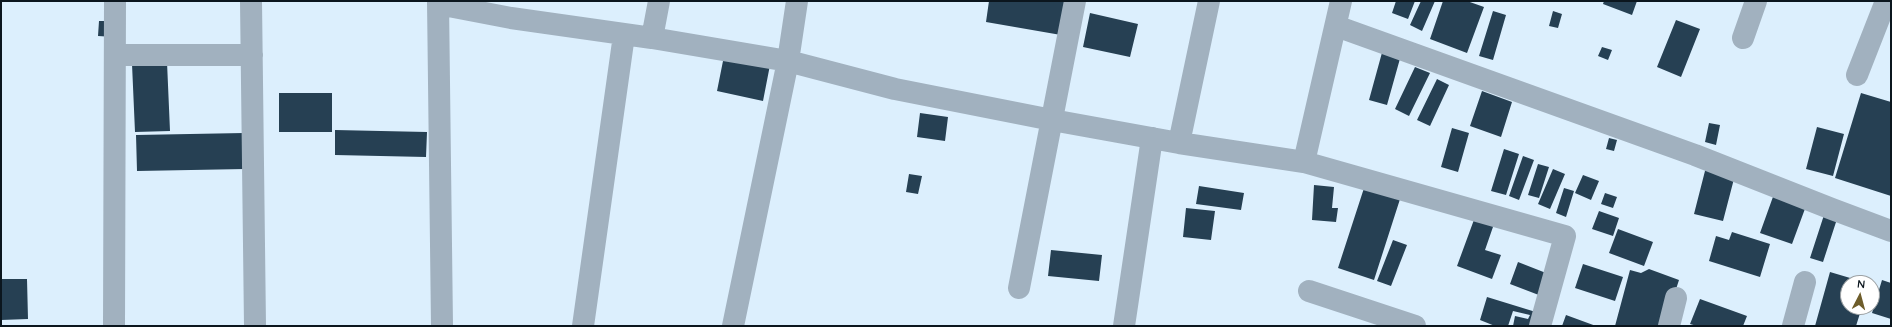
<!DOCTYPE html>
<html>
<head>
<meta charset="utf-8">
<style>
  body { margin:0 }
  #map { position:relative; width:1892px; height:327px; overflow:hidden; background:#dceffd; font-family:Quicksand,sans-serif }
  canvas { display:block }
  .frame { position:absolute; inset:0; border:2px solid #0b161e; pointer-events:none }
  .north { position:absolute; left:1840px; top:275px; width:40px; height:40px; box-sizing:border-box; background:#fff; border:1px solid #9da2a5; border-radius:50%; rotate:6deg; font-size:11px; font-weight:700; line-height:16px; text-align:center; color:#0b161e }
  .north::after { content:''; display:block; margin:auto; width:14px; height:18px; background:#6e5d2b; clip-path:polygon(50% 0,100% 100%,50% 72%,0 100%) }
</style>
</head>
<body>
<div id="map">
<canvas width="1892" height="327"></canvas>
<div class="frame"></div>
<div class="north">N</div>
</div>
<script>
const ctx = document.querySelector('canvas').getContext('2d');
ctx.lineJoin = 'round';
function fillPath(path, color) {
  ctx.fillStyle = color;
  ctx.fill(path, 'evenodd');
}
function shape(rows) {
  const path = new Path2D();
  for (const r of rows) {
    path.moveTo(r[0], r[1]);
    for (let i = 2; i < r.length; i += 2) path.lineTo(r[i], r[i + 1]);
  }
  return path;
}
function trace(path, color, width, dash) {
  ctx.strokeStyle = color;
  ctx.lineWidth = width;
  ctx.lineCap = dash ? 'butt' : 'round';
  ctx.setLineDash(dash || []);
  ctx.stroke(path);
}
fillPath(shape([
  [989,1,1067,1,1061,35,986,22],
  [1396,1,1415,1,1408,19,1392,13],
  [1421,1,1435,1,1422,31,1410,25],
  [1443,1,1467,1,1484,7,1467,53,1430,39],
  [1604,1,1637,1,1632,15,1603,4],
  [1493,11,1506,15,1493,60,1479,56],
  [1553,11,1562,14,1558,28,1549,26],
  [1090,13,1138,24,1130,57,1083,47],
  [1676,20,1700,29,1681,77,1657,67],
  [99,21,115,21,114,37,98,36],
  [1602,47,1612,50,1608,60,1598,56],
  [1383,49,1401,55,1387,105,1369,100],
  [724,56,770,65,763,101,717,91],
  [167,62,170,131,135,132,132,64],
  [1415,67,1430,73,1409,116,1395,109],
  [1437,79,1449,85,1430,126,1417,120],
  [1482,91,1512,102,1501,137,1470,126],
  [279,93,332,93,332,132,279,132],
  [1861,93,1891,102,1891,196,1835,178],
  [920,113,948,117,945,141,917,137],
  [1709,123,1720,125,1716,145,1705,142],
  [1817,127,1844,134,1833,176,1806,169],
  [1452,128,1469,133,1458,172,1441,167],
  [335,130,427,132,426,157,335,155],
  [244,133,245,169,137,171,136,135],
  [1609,138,1617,140,1614,151,1606,149],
  [1504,149,1519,154,1506,195,1491,191],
  [1523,156,1534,160,1519,200,1509,196],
  [1538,164,1549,167,1539,198,1528,195],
  [1706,167,1735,175,1723,221,1694,214],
  [1553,169,1565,174,1550,209,1538,204],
  [909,174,922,176,918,194,906,192],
  [1583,175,1599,181,1591,200,1575,193],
  [1314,185,1334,187,1332,208,1338,208,1336,222,1312,220],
  [1365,185,1401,196,1374,280,1338,268],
  [1199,186,1244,193,1241,210,1196,204],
  [1564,188,1574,191,1566,217,1556,213],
  [1605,193,1617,197,1613,208,1601,204],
  [1774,194,1806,206,1792,244,1760,233],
  [1186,208,1215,211,1211,240,1183,237],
  [1599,211,1619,218,1613,236,1592,229],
  [1824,215,1837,219,1823,262,1810,258],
  [1475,217,1494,224,1485,250,1501,255,1492,279,1457,266],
  [1618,229,1653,242,1644,266,1609,253],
  [1732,232,1770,244,1760,277,1709,261,1716,236,1729,240],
  [1393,240,1407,245,1391,286,1377,281],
  [1051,250,1102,255,1099,281,1048,276],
  [1518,262,1546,273,1544,297,1510,284],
  [1583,264,1623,277,1615,301,1575,288],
  [1649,269,1679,280,1664,326,1615,326,1630,270,1641,273],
  [1830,272,1867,283,1848,283,1848,307,1862,307,1856,326,1815,326],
  [1,279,27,279,28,319,1,320],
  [1882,280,1891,283,1891,319,1872,313],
  [1487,297,1539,313,1535,326,1513,326,1515,316,1528,319,1530,315,1513,311,1508,326,1495,326,1480,320],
  [1700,299,1747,316,1743,326,1697,326,1690,324],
  [1566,315,1596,326,1562,326]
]), '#264053');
trace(shape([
  [251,1,255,326],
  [438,1,442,326],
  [438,4,511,18,652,38,788,61,895,89,1052,120,1179,143,1304,162,1565,236,1540,326],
  [1336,26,1695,155,1832,209,1891,231],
  [652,38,659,1],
  [1743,38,1756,1],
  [115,55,252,55],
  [1857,75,1886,1],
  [1179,143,1209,1],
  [1304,162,1341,1],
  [1019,288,1075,1],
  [1309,291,1415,326],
  [114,326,115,1],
  [583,326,624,35],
  [733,326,788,61,797,1],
  [1124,326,1152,138],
  [1669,326,1676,298],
  [1793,326,1805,282]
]), '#a1b1bf', 22);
</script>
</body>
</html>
